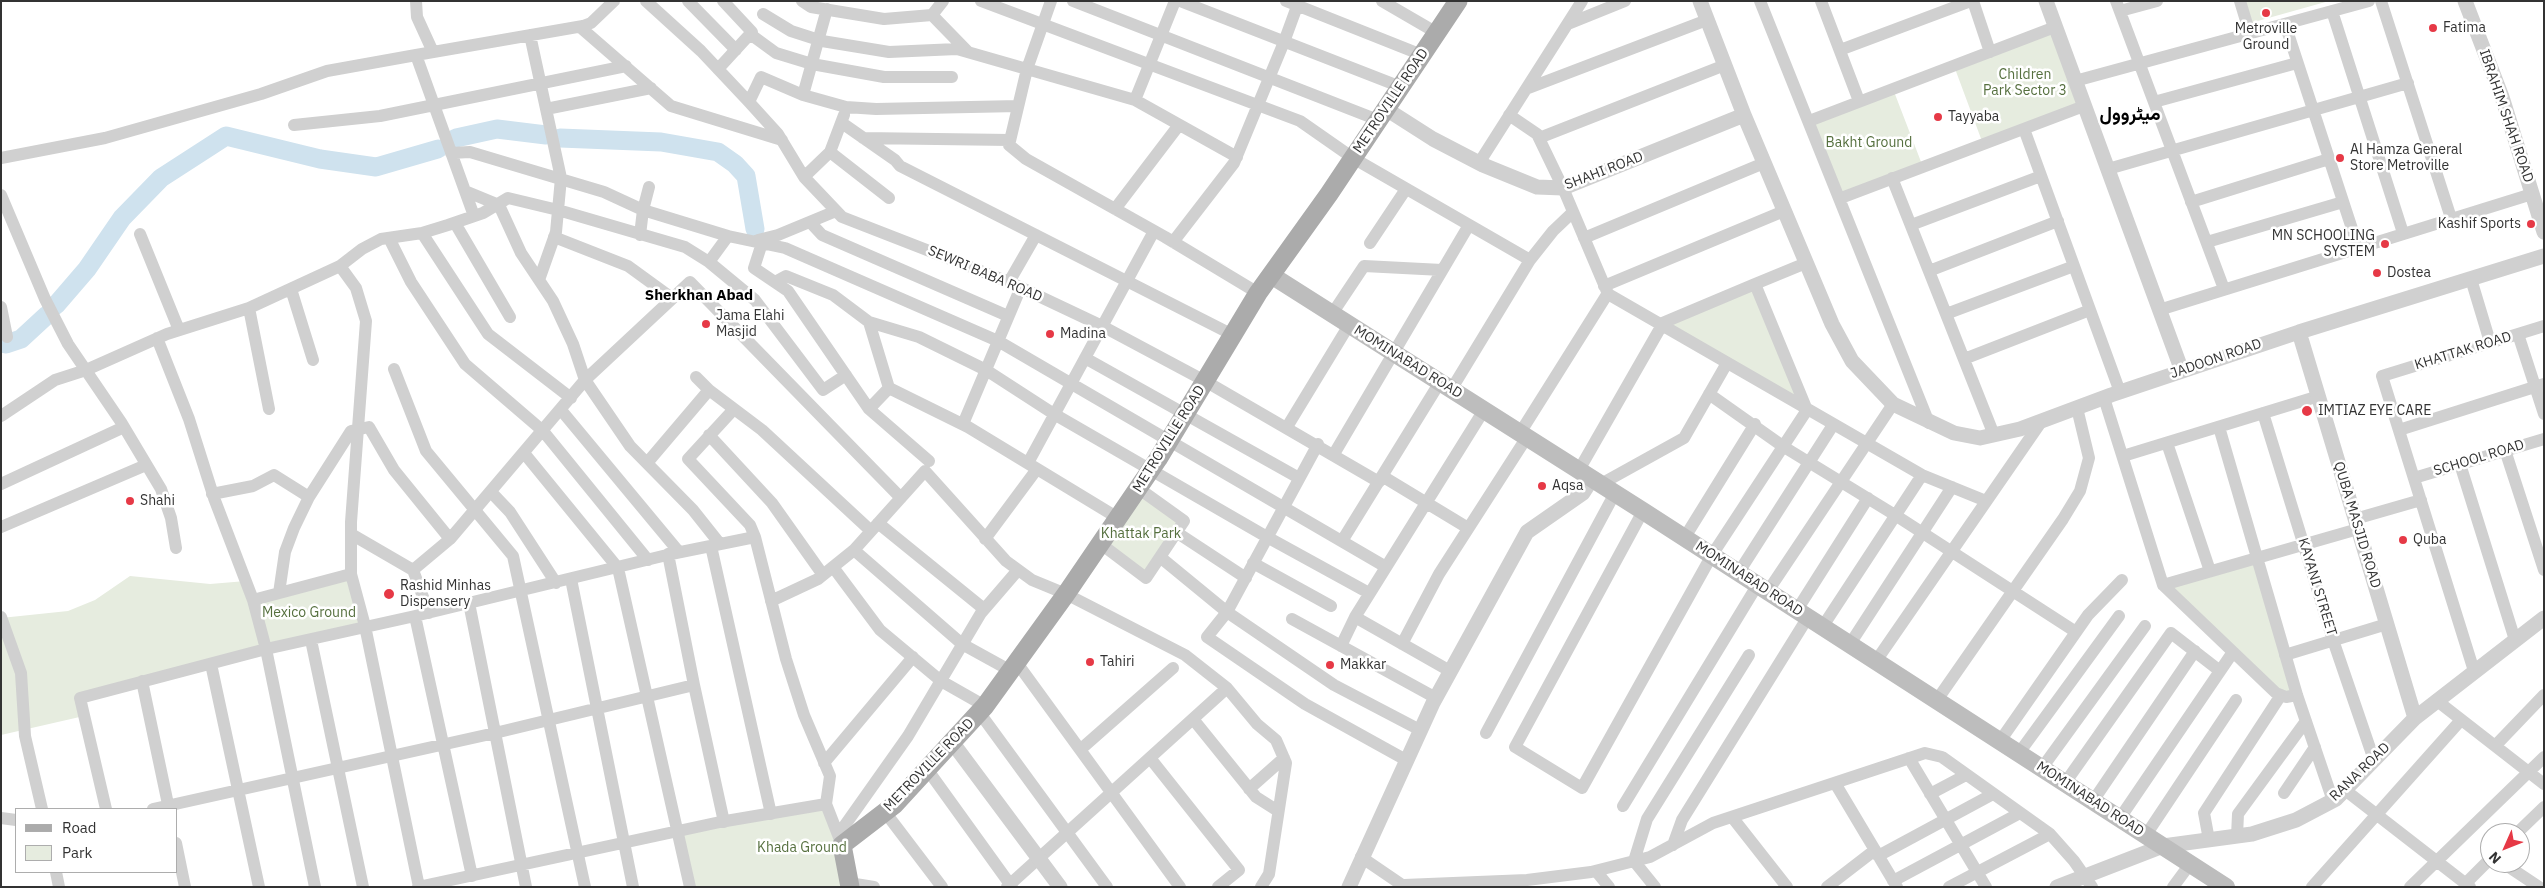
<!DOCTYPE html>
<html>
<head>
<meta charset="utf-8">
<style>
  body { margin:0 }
  #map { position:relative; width:2545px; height:888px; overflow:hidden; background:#fff; font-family:"IBM Plex Sans",sans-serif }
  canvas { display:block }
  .frame { position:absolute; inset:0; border:2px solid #333; pointer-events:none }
  .legend { position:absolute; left:15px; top:808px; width:162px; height:65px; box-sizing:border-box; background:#fff; border:1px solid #adadad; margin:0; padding:6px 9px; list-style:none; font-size:15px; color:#333 }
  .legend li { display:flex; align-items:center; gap:10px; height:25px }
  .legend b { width:25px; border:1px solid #adadad }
  .north { position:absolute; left:2480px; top:823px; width:50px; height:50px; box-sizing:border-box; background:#fff; border:1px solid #adadad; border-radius:50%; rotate:226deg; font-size:14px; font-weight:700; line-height:20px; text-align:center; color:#333 }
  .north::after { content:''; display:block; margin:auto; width:18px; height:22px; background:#e63946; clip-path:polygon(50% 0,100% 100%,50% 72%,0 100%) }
</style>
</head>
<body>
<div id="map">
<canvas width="2545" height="888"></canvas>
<div class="frame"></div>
<ul class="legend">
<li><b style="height:6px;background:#ababab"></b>Road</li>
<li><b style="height:14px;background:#e6ecdf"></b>Park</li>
</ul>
<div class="north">N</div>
</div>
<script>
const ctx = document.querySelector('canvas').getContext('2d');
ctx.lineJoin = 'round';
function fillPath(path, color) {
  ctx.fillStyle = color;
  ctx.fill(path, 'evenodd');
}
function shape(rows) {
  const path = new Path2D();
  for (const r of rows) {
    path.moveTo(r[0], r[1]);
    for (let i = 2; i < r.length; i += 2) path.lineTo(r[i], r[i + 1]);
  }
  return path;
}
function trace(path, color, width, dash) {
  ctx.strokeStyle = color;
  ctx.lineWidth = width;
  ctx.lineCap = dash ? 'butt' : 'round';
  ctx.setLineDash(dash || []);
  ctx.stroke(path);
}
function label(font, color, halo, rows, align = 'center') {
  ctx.font = font + ' "IBM Plex Sans",Vazirmatn,sans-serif';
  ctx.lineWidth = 5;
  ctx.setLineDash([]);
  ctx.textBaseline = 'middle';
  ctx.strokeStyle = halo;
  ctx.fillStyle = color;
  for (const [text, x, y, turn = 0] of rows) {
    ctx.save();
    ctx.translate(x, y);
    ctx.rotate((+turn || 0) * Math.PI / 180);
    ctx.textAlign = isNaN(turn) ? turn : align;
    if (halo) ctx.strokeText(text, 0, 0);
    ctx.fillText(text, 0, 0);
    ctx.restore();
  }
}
fillPath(shape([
  [2241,1,2329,1,2247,24],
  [2055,27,2084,106,1983,144,1954,66],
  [1893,89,1923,167,1840,198,1809,121],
  [1755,284,1807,410,1662,325],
  [1138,488,1184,521,1146,578,1101,544],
  [2256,558,2297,695,2286,697,2163,585],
  [130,576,210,584,246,581,265,648,80,697,84,716,1,735,1,618,68,611,95,600],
  [352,577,366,626,266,648,254,601],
  [825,807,849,887,691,887,679,833]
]), '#e6ecdf');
trace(shape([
  [456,138,497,129,546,135],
  [560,138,661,142,718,152,735,164,746,176,755,229],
  [56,305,87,269,122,218,161,178,226,136,320,159,376,167,438,149],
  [1,343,6,344,21,339,47,315]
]), '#cfe2ee', 19);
trace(shape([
  [416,1,417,17,433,52],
  [646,1,701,51,749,102,778,134,804,177,842,217,1009,282,1102,326,1205,381,1379,482],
  [688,1,736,50],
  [802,1,811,7,884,19,932,15,968,52],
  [981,1,1300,121,1353,158,1530,260],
  [1051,1,1027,69,1009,145,1026,159,1165,237,1258,293],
  [1073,1,1378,120],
  [1180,1,1401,87],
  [1286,1,1422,55],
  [1382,1,1437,33],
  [1760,1,1929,423],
  [1821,1,1859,101],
  [1973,1,1990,52],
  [2116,1,2224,289],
  [2240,1,2250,34],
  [2381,1,2451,218],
  [2120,11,2157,1],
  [2332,11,2403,233],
  [763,14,791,31,822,41,889,52,957,49,1135,100,1237,157],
  [932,15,943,1],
  [1568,24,1625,1],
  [2285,24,2358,247],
  [580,27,671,106,782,140],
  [750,34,776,53,812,64,884,77,952,77],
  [530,35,561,178,556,232,539,280],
  [1840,50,1971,1],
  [718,69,752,32,723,1],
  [2075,81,2369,1],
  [1526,89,1707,20],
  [803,95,827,9],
  [1135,100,1175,1],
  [749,102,761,77,803,95,846,107,876,109,1018,106],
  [2154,102,2297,63],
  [546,109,651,88],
  [1509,115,1537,134,1563,188,1608,294,1922,475,1986,501],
  [1809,121,2055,27],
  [842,123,895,160,900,166,1233,335],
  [294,125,380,116,626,66],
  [2024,129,2120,392],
  [863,138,1010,140],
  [1539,138,1725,65],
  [830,152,889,198],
  [451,153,470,152,604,192,643,210,728,236,785,248,998,341,1386,567],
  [1,158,105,138,261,94,327,71,416,55],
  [1479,163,1582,1],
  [2108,169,2408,83],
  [804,177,830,152,844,115],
  [1892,178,1994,435],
  [465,191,499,205,521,253,553,301,573,344,585,380,630,446,693,510,720,544],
  [1,195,45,299,68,344,121,422,161,489,171,518,176,548],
  [1841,198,2084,106],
  [2191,202,2329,159],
  [1115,209,1179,125],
  [474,216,416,55,583,26,591,23,614,1],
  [810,222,822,235,1008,316],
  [455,223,510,317],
  [1911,225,2041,176],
  [422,233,488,334,571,398],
  [140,234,179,330],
  [640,235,643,210,649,187],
  [554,237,628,266,672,298],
  [389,238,411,282,465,364,543,431,648,560],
  [1584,238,1764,163],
  [758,240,778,235,836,211],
  [1173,242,1234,163,1284,42,1299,1],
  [2207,242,2343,202],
  [762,243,754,268,788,291,869,409,929,461],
  [1370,243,1406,189],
  [709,262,728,236],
  [340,266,356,288,366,321,351,522,351,574,365,626,419,887],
  [1929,271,2058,221],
  [2471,279,2490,342],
  [775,282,786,276,833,295,869,322,919,337,986,370,1054,414,1267,537,1369,593],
  [1009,282,1036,235],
  [1755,284,1806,263],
  [1604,286,1784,211],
  [291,289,313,360],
  [1,307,7,337],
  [249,308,269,409],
  [2159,310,2532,194],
  [1332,314,1364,266,1442,270],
  [1946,314,2074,266],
  [869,322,889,388],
  [2518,334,2544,414],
  [157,338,189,419,214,498,253,600,266,649,315,887],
  [1085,358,1299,478],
  [1964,359,2090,310],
  [394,369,426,451,513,556,585,887],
  [696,377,709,390,762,430,871,531],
  [1451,390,1530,260,1553,231,1573,212],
  [1709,394,1784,447,1895,515,2076,632],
  [2104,398,2163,585,2276,693,2286,697,2297,695],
  [734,409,688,459,750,525,755,537,786,659,804,715,830,776,826,804,842,845],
  [869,409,889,388,968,427,1118,518],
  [561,410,679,552],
  [2263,413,2333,640,2374,760],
  [1,416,55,380,86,370,167,334,249,308,340,266,362,249,381,239,422,233,448,225,483,213,508,198,558,210,685,247,709,262,755,300,823,390,846,375],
  [963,424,1021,287],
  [1287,427,1349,325],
  [2219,427,2297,695,2333,801],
  [2399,430,2544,384],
  [1520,433,1608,293],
  [709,435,772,503,823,575],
  [2167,443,2210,571],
  [1318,444,1227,612,1207,637,1305,704,1406,760],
  [2505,450,2544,570],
  [524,453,618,568,690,887],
  [1334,454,1469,225],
  [2123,456,2319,396],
  [647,463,709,390],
  [1028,463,1154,231],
  [2460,464,2515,640],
  [1579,470,1662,325],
  [1382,476,1468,528],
  [2414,478,2544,439],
  [1,484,124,427],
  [1601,484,1684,438,1727,363],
  [491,492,510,512,556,583],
  [212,494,253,486,274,475,309,497],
  [1643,511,1515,747,1582,788,1712,555,1807,410,1755,284,1660,324],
  [2355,519,2421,500],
  [878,523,984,609],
  [1,527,146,465],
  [1176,532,1246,578],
  [351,534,413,570,429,613],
  [1685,537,1755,424],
  [985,539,1037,469],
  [1342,541,1440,382],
  [1101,544,1146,578,1184,521,1138,488],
  [711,546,771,814],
  [854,550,962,644,1011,671],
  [668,554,694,685,724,822],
  [1160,557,1227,612,1334,685,1420,730],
  [1253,563,1331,606],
  [833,567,880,630,941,681,985,706],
  [413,570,450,539,585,380,690,282,901,498],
  [1739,572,1833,425],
  [571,579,633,887],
  [2163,585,2358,529],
  [1768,591,1893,404],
  [279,593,285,552,294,528,309,497,351,431,369,427,394,470,450,539],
  [253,600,351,574],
  [771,601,818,579,854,550,925,471,1006,561,1032,580,1066,594,1185,655,1227,688,1257,724,1276,740,1286,763,1269,874,1261,887],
  [469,603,526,887],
  [1797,610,1868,498],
  [415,616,472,876],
  [1,617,21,673,25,736,42,809],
  [1355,617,1450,671],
  [1292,619,1436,698],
  [1823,626,1922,475],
  [311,640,363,887],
  [1402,644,1439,574,1527,437],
  [1850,644,1952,487],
  [1341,646,1355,617,1484,410],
  [2285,655,2387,624],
  [1876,661,2041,422],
  [1017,663,1180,887],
  [211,664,259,887],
  [2474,671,2382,376,2544,326],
  [142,681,169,809],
  [1937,700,2063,519,2080,491,2089,458,2077,408],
  [2436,700,2544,784],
  [979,712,1107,887],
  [1193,719,1256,797,1278,811],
  [1486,733,1615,493],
  [2000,741,2088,615,2122,580],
  [2495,746,2544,695],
  [1081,749,1173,668],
  [2019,753,2119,616],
  [1150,758,1239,870,1218,887],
  [1909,758,1986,887],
  [824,763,913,657],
  [2042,768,2145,626],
  [927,769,1012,887],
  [1835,783,1897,887],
  [2065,783,2171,633,2220,671],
  [1249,789,1284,758],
  [2345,790,2470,887],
  [2284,793,2315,747],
  [1930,794,1966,775],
  [2093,801,2195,651],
  [1623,806,1758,584],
  [106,809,80,698,266,649,415,616,671,554,755,537],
  [153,809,495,733,694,685],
  [885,812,942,887],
  [1732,817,1787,887],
  [1,818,16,820],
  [2120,818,2233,652],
  [2517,833,2544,807],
  [838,835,908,736,981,613,1018,570],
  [2146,835,2236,700],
  [2237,836,2238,814,2306,721],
  [2209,840,2204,813,2281,695],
  [176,843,185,887],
  [1673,845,1682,820,1808,617],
  [1878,856,1993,794],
  [1361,857,1405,887],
  [2503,863,2539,887],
  [1596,871,1609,887],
  [56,872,59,887],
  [1893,881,2020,813],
  [849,883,874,887],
  [2466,883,2490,859],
  [1404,885,1527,880,1591,872,1650,857,1713,823,1925,753,1942,757,2050,834,2074,861,2092,887],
  [418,887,720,822,826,804],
  [1007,887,1227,688],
  [1655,887,1634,861,1647,819,1749,655],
  [1827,887,1875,850],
  [1949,887,2050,834],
  [2173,887,2190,864],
  [2312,887,2461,720],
  [2410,887,2544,757]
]), '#d0d0d0', 12);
trace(shape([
  [1700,1,1744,115,1832,324,1852,361,1893,404,1954,433,1980,438,2020,429,2111,395,2299,332,2544,256],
  [2046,1,2182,371],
  [2465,1,2502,97,2544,232],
  [1386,109,1433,139,1483,165,1537,187,1563,188,1744,115],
  [2299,332,2415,718],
  [952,742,1060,887],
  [1349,887,1433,703,1527,532,1583,493,1592,479],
  [2057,887,2163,846,2252,834,2296,820,2336,799,2415,718,2544,618]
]), '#d0d0d0', 15);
trace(shape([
  [1271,275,1643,511,2226,887]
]), '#bdbdbd', 18);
trace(shape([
  [850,887,842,845,894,805,985,706,1066,594,1158,459,1258,293,1329,194,1458,1]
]), '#ababab', 19);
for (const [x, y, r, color] of [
  [2266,13,5,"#e63946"],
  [2433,28,5,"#e63946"],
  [1938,117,5,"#e63946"],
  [2340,158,5,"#e63946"],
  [2531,224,5,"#e63946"],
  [2385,244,5,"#e63946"],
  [2377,273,5,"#e63946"],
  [706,324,5,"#e63946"],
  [1050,334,5,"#e63946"],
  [2307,411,6,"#e63946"],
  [1542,486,5,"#e63946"],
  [130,501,5,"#e63946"],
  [2403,540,5,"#e63946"],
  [389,594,6,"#e63946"],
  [1090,662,5,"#e63946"],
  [1330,665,5,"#e63946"]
]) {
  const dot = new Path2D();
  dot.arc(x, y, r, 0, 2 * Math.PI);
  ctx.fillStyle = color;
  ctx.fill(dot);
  trace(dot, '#fff', 2);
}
label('14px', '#333', '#fff', [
  ["Fatima",2443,28],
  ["Metroville",2266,29,"center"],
  ["Ground",2266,45,"center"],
  ["Tayyaba",1948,117],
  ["Al Hamza General",2350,150],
  ["Store Metroville",2350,166],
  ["Kashif Sports",2521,224,"right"],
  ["MN SCHOOLING",2375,236,"right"],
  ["SYSTEM",2375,252,"right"],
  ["Dostea",2387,273],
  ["Jama Elahi",716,316],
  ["Masjid",716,332],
  ["Madina",1060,334],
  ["IMTIAZ EYE CARE",2318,411],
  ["Aqsa",1552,486],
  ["Shahi",140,501],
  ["Quba",2413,540],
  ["Rashid Minhas",400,586],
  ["Dispensery",400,602],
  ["Tahiri",1100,662],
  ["Makkar",1340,665]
], 'left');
label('14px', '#56703f', '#fff', [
  ["Children",2025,75],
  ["Park Sector 3",2025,91],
  ["Bakht Ground",1869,143],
  ["Khattak Park",1141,534],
  ["Mexico Ground",309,613],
  ["Khada Ground",802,848]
]);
label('14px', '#333', '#fff', [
  ["METROVILLE ROAD",1391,101,-56],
  ["IBRAHIM SHAH ROAD",2506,116,71],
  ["SHAHI ROAD",1604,171,-21],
  ["SEWRI BABA ROAD",985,274,23],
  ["KHATTAK ROAD",2463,351,-17],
  ["JADOON ROAD",2216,359,-19],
  ["MOMINABAD ROAD",1408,362,32],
  ["METROVILLE ROAD",1169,439,-58],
  ["SCHOOL ROAD",2479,458,-17],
  ["QUBA MASJID ROAD",2357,525,73],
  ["MOMINABAD ROAD",1749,579,33],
  ["KAYANI STREET",2317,587,73],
  ["METROVILLE ROAD",929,765,-46],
  ["RANA ROAD",2360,772,-44],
  ["MOMINABAD ROAD",2090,799,33]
]);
label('bold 15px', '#000', '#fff', [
  ["Sherkhan Abad",699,296]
]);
label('bold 19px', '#000', '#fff', [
  ["میٹروول",2130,115]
]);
</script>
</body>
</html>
